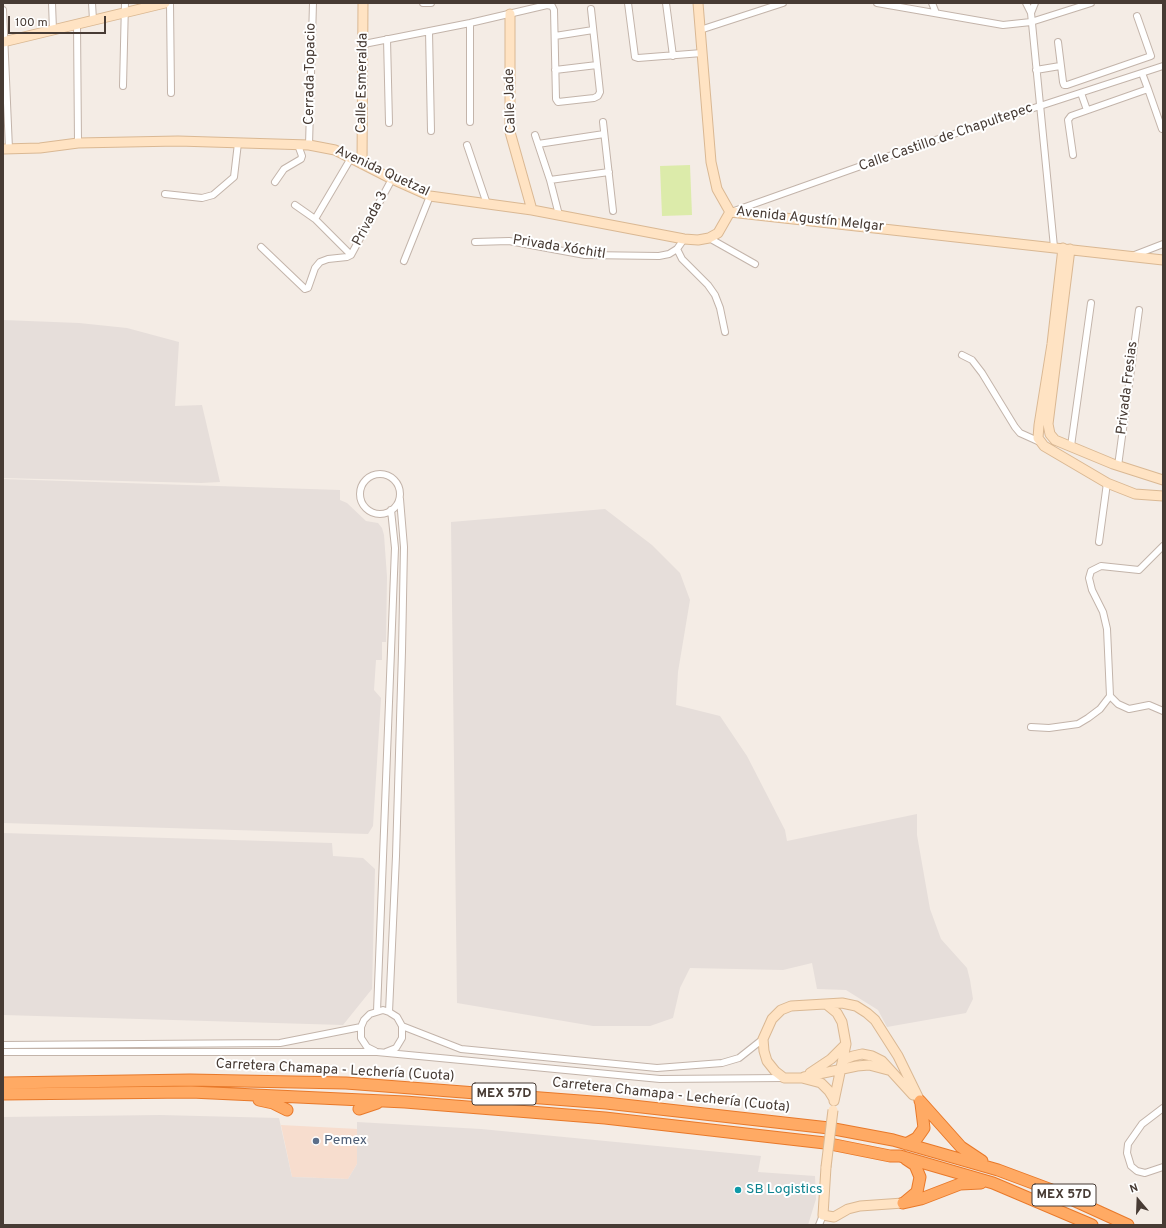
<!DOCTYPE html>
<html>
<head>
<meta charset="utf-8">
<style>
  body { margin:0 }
  #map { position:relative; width:1166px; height:1228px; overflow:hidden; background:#f4ece5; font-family:Overpass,sans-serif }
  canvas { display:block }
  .frame { position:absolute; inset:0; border:4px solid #473b34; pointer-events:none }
  .north { position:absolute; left:1118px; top:1180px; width:40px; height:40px; -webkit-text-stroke:3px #fff; paint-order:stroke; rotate:341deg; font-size:11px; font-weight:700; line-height:16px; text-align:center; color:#473b34 }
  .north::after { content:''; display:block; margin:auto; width:14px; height:18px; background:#473b34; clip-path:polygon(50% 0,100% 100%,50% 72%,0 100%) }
  .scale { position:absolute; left:8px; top:16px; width:98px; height:18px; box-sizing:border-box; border:2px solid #473b34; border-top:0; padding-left:5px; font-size:12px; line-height:14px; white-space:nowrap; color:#473b34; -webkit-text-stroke:3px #fff; paint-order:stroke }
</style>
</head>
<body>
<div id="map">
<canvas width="1166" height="1228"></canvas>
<div class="frame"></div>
<div class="north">N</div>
<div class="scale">100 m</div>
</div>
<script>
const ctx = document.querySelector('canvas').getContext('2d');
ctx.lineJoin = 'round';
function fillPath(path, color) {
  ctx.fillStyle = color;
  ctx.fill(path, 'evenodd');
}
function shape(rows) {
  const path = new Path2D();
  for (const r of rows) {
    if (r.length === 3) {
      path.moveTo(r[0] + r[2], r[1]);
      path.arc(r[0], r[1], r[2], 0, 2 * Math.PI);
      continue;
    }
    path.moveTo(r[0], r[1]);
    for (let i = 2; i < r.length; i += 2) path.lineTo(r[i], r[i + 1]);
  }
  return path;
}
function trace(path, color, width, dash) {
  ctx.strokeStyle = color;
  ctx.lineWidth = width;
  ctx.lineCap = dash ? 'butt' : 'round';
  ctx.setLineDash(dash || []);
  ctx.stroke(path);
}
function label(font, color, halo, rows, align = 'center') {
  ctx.font = font + ' Overpass,sans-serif';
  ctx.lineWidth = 4;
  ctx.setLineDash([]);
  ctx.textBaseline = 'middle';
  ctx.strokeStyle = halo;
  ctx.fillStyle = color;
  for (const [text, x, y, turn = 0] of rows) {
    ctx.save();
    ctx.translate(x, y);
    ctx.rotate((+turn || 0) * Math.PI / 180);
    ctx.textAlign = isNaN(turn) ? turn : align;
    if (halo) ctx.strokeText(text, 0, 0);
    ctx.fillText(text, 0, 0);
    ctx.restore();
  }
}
fillPath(shape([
  [281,1125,358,1129,357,1164,348,1179,292,1177]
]), '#f7ddce');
fillPath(shape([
  [3,320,79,323,127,328,179,342,175,406,202,405,220,482,201,483,3,478],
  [3,479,340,490,340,500,347,503,366,521,378,523,382,528,384,535,387,577,386,642,382,642,382,660,376,660,374,690,381,698,373,826,368,834,3,823],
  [605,509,652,545,680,573,690,600,678,672,676,705,720,716,747,756,785,830,787,841,917,814,917,835,930,909,941,939,967,968,970,980,973,999,966,1013,887,1027,878,1010,846,990,817,989,812,963,783,970,690,968,680,988,673,1018,650,1026,593,1026,457,1003,451,522],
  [3,833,332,843,333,856,363,858,375,869,372,989,343,1025,3,1015],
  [160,1115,279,1118,292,1177,348,1179,357,1164,357,1122,481,1129,761,1156,758,1172,815,1176,816,1199,808,1225,3,1225,3,1117]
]), '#e6deda');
fillPath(shape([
  [690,165,692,215,662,216,660,166]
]), '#dcebaa');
const street = shape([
  [52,3,53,30],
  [92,3,93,20],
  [170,3,171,93],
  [423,3,431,3],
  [628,3,635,57,638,58,702,53],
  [666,3,673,56],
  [877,3,1003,25,1031,22,1091,3],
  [932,3,936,13],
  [1026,3,1031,13,1054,247],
  [3,10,9,149],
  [1031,13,1035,3],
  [470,23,470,122],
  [77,24,78,143],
  [700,30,783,3],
  [429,31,431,131],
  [555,36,593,30],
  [387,39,389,123],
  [1058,42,1063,82,1064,85,1067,85,1151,56,1137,16],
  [364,44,470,23,547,5,552,6,554,10,556,99,558,102,594,98,598,96,600,92,591,9],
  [555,70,597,65],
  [1036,70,1060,66],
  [1142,73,1148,89],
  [123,86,125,3],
  [1081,93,1087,110],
  [603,122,613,211],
  [535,135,550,180,559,215],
  [538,144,604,134],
  [309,145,313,3],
  [467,145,487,204],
  [1073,155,1068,120,1071,116,1148,89,1162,129],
  [550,180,609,172],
  [275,182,284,169,301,159,302,156,298,145],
  [165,194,202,198,213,195,234,177,238,143],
  [295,205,315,219,351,255],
  [734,211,923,144,1163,66],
  [315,219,351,158],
  [709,238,755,264],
  [475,242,509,241,585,255,659,256,669,254,677,249,684,239],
  [261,247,305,289,308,288,315,268,320,262,328,259,347,257,351,255,392,179],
  [677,249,682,259,708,285,715,295,720,308,725,332],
  [1132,256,1163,244],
  [404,261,430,196],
  [962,355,972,360,982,373,1015,427,1020,433,1040,442],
  [1071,446,1091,303],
  [1118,466,1139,310],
  [380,494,20],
  [1099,542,1107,483],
  [1163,546,1139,570,1101,566,1091,571,1089,578,1092,590,1103,612,1107,629,1110,696,1118,704,1129,709,1149,705,1163,711],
  [1031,727,1049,728,1078,724,1088,718,1100,709,1110,696],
  [377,1011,395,548,391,510],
  [389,1012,396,856,402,651,404,547,400,499],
  [402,1026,461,1049,657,1068,722,1063,739,1058,763,1039],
  [3,1045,280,1043,361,1027],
  [375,1051,367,1047,361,1038,361,1027,364,1020,370,1014,383,1010,389,1012,397,1017,402,1026,402,1038,396,1048,386,1052],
  [3,1052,377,1052,660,1079,784,1078],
  [1163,1108,1142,1124,1128,1144,1127,1153,1131,1166,1137,1171,1145,1173,1163,1167],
  [819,1225,823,1215]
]);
const secondary = shape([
  [698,3,711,162,717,189,730,212],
  [510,14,510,132,532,210],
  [3,42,165,3],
  [3,149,40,148,78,143,178,141,309,145,335,150,392,179,430,196,532,210,684,239,698,240,709,238,718,233,730,212],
  [362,164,363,3],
  [730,212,1163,260],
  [1063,248,1052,344,1039,425,1038,438,1044,446,1107,483,1135,494,1163,496],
  [1070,249,1048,424,1050,434,1055,440,1113,464,1163,480],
  [826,1004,837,1013,842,1022,846,1044,834,1101],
  [843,1060,853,1056,862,1054,872,1056,882,1061,913,1095],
  [810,1073,831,1059,846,1044],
  [804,1077,857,1066,869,1065,888,1070],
  [834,1099,829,1091,821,1083,802,1078,784,1078,775,1071,767,1061,764,1051,763,1039,772,1019,781,1010,791,1006,842,1003,856,1006,867,1013,875,1020,898,1056,920,1101],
  [826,1167,823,1215,834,1217,848,1209,860,1206,903,1203]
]);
const highway = shape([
  [3,1083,190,1080,346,1083,606,1103,829,1128,893,1140,998,1170,1049,1189,1128,1225],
  [3,1094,191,1092,405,1102,605,1118,825,1143,890,1156,900,1156,993,1183,1092,1225],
  [259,1100,273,1103,287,1110],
  [920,1101,961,1147,982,1161],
  [359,1109,377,1103],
  [906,1144,917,1138,924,1128,921,1104],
  [905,1202,917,1192,920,1177,915,1165,906,1159],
  [903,1203,921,1199,960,1184,981,1183]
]);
trace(street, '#c3b4aa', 8);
trace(secondary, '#dab893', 11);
trace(highway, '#e8792a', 13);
trace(street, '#fff', 6);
trace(secondary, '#ffe3c3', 9);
trace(highway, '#ffaa64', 11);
const secondaryBridge = shape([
  [826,1167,833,1110]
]);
trace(secondaryBridge, '#dab893', 11, []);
trace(secondaryBridge, '#ffe3c3', 9);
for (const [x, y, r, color] of [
  [316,1141,4,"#5c6f8a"],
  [738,1190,4,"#0f9aa8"]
]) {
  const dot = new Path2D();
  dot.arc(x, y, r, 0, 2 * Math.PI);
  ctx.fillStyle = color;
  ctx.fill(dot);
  trace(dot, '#fff', 1.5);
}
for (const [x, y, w] of [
  [504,1094,64],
  [1064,1195,64]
]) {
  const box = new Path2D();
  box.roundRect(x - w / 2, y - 11, w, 22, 3);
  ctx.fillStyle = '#fff';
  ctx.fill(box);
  trace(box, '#473b34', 1);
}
label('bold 13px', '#473b34', null, [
  ["MEX 57D",504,1094],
  ["MEX 57D",1064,1195]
]);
label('14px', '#473b34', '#fff', [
  ["Cerrada Topacio",311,74,-89],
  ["Calle Esmeralda",363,83,-89],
  ["Calle Jade",511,101,-92],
  ["Calle Castillo de Chapultepec",946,138,-19],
  ["Avenida Quetzal",382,172,25],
  ["Privada 3",371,219,-62],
  ["Avenida Agustín Melgar",810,220,6],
  ["Privada Xóchitl",559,248,9],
  ["Privada Fresias",1128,388,-83],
  ["Carretera Chamapa - Lechería (Cuota)",335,1071,3],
  ["Carretera Chamapa - Lechería (Cuota)",671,1096,6]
]);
label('14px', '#4e5e75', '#fff', [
  ["Pemex",324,1141]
], 'left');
label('14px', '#0d838f', '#fff', [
  ["SB Logistics",746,1190]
], 'left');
</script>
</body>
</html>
